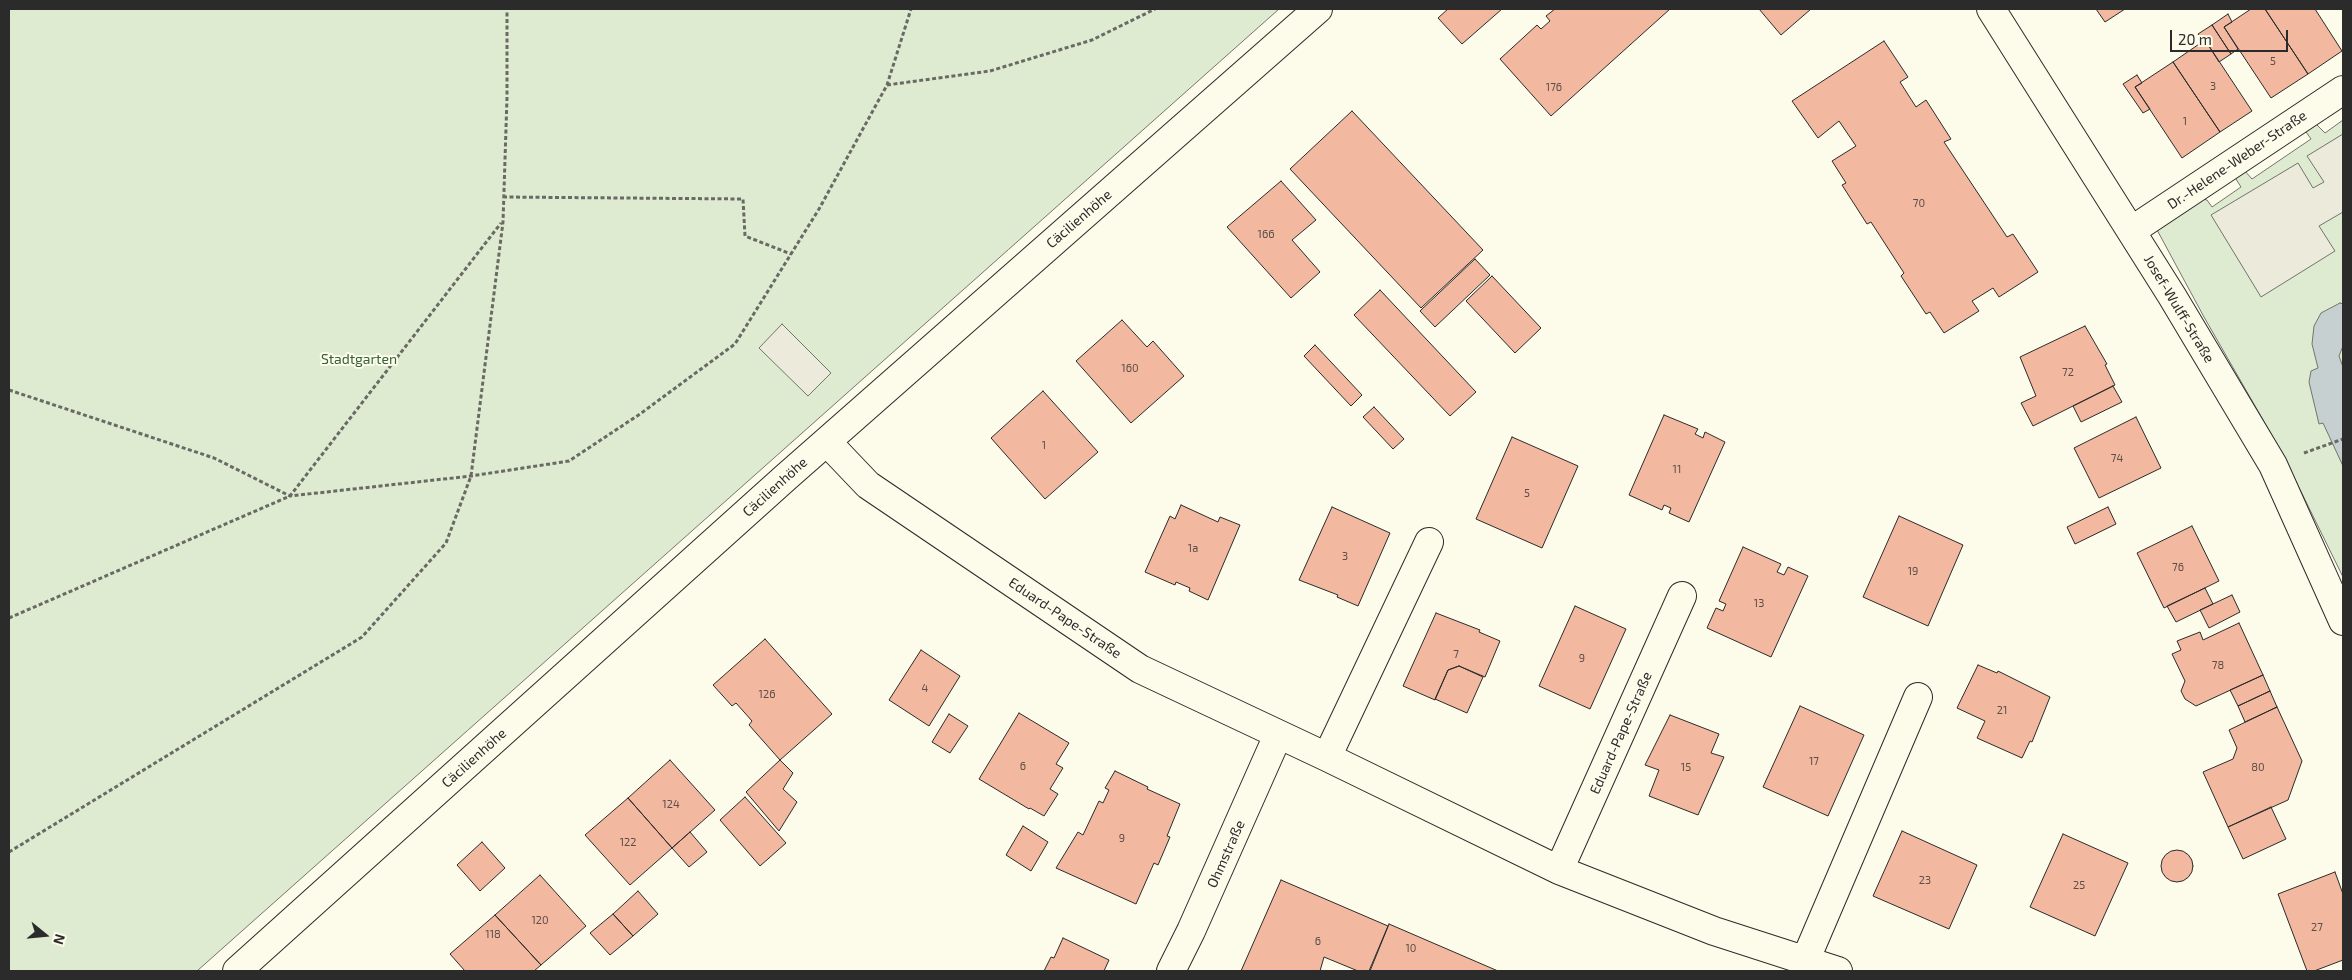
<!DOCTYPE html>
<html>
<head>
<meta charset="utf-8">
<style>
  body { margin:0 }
  #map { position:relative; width:2352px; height:980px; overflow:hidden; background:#fdfbea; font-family:"Exo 2",sans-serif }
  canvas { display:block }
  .frame { position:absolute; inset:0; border:10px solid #2b2b2b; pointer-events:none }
  .north { position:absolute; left:20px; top:910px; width:50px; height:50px; -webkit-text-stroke:4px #fdfbea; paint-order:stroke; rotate:107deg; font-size:14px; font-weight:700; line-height:20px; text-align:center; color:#2b2b2b }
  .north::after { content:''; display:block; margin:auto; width:18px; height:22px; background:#2b2b2b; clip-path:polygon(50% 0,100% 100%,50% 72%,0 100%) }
  .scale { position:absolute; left:2170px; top:30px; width:118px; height:22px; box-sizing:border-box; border:2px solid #2b2b2b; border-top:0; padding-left:6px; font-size:15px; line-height:18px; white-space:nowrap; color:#2b2b2b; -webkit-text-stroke:4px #fdfbea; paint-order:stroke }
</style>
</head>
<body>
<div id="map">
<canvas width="2352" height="980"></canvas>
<div class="frame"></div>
<div class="north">N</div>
<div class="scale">20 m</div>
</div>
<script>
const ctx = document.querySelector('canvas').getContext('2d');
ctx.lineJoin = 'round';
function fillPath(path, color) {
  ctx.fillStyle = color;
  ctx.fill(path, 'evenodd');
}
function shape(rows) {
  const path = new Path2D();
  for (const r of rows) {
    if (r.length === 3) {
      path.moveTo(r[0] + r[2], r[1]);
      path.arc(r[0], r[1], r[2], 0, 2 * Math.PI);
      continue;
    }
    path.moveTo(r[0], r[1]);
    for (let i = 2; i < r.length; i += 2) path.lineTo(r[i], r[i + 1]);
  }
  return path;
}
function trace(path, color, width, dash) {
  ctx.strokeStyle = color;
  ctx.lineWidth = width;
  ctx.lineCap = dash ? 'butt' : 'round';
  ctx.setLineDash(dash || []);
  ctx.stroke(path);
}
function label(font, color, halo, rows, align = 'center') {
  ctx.font = font + ' "Exo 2",sans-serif';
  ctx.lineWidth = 4;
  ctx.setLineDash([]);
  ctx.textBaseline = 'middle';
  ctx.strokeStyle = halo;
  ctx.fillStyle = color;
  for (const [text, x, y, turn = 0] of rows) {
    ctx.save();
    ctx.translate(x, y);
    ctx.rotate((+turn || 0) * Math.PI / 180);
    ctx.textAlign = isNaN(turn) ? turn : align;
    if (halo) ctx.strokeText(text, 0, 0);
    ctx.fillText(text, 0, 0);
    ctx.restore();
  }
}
const green = shape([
  [9,9,1279,9,197,971,9,971,9,9],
  [2343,120,2343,577,2282,453,2204,317,2156,228,2198,198,2207,200,2212,207,2241,187,2234,176,2244,170,2252,179,2311,139,2304,129,2314,122,2325,133,2343,120]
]);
fillPath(green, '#deebd1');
trace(green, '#74746e', 1);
const parking = shape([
  [2343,134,2343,212,2319,226,2335,251,2261,297,2211,215,2298,163,2313,188,2324,182,2307,156,2343,134],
  [782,324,831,373,808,396,759,348,782,324]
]);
fillPath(parking, '#eceadb');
trace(parking, '#74746e', 1);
const water = shape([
  [2340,303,2343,304,2343,346,2339,356,2343,367,2343,466,2323,423,2319,424,2309,382,2311,371,2318,368,2312,344,2314,326,2321,313,2340,303]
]);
fillPath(water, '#c7d0d0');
trace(water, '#74746e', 1);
const building = shape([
  [1448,9,1502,9,1462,44,1438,18,1448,9],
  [1555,9,1670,9,1551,116,1500,59,1537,25,1541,29,1550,21,1546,16,1555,9],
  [1759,9,1811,9,1781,35,1759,9],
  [2096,9,2125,9,2105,22,2096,9],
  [2251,9,2265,9,2308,74,2271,98,2224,27,2251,9],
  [2265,9,2315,9,2342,51,2308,74,2265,9],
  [2228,14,2232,22,2224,27,2238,49,2231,54,2212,25,2228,14],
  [2212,25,2231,54,2219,62,2205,40,2203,42,2198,34,2212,25],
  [2205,40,2252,111,2220,132,2173,62,2205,40],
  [1884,41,1908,77,1900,82,1916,107,1926,100,1951,139,1944,142,2007,237,2013,234,2038,272,1999,297,1993,288,1972,301,1979,311,1944,333,1930,312,1926,314,1901,276,1904,273,1871,222,1867,224,1842,185,1846,183,1832,161,1856,146,1839,121,1818,138,1792,101,1884,41],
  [2173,62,2220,132,2182,158,2135,87,2173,62],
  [2137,75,2142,83,2135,87,2150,109,2143,113,2123,84,2137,75],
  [1352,111,1483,250,1421,308,1290,169,1352,111],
  [1281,181,1316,220,1292,240,1320,272,1291,298,1227,227,1281,181],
  [1475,259,1490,275,1435,327,1420,311,1475,259],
  [1492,276,1541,328,1515,353,1466,301,1492,276],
  [1380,290,1476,392,1450,416,1354,315,1380,290],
  [1122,320,1147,347,1153,341,1184,376,1131,423,1076,361,1122,320],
  [2085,326,2107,364,2105,365,2115,385,2033,426,2021,403,2036,396,2020,357,2085,326],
  [1315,345,1362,395,1351,406,1304,356,1315,345],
  [2113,386,2122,402,2081,422,2073,406,2113,386],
  [1043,391,1098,452,1045,499,991,438,1043,391],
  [1374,407,1404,439,1393,449,1363,417,1374,407],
  [1664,415,1698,429,1695,434,1703,438,1705,432,1725,442,1689,522,1669,513,1671,508,1664,505,1662,510,1629,495,1664,415],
  [2136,417,2161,468,2099,498,2074,448,2136,417],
  [1512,437,1578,466,1542,548,1476,519,1512,437],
  [1181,505,1218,522,1220,517,1240,525,1208,600,1189,591,1190,588,1176,582,1175,585,1145,572,1170,516,1175,519,1181,505],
  [1332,507,1390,533,1358,606,1337,597,1338,595,1299,580,1332,507],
  [2108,507,2116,524,2075,544,2067,527,2108,507],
  [1899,516,1963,545,1928,626,1863,597,1899,516],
  [2192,526,2219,581,2164,608,2137,553,2192,526],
  [1743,547,1781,564,1777,572,1784,575,1788,567,1808,576,1771,657,1707,628,1716,608,1723,611,1726,604,1719,601,1743,547],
  [2205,588,2213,604,2176,622,2167,606,2205,588],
  [2232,595,2240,612,2209,628,2200,610,2232,595],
  [1575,606,1626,629,1590,709,1539,686,1575,606],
  [1436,613,1480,630,1479,632,1500,641,1485,677,1459,666,1448,670,1435,700,1403,686,1436,613],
  [2239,623,2263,675,2196,706,2185,699,2181,691,2185,681,2172,654,2181,650,2177,641,2200,632,2203,640,2239,623],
  [765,639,832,714,780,760,749,725,752,721,736,703,732,706,713,685,765,639],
  [921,650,960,676,929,726,889,700,921,650],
  [1978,665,1997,673,1998,671,2050,697,2032,742,2030,741,2022,758,1977,738,1985,721,1957,708,1978,665],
  [1459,666,1483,677,1467,713,1435,699,1448,670,1459,666],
  [2263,675,2270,691,2238,706,2230,690,2263,675],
  [2270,691,2277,707,2245,722,2238,706,2270,691],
  [1800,706,1864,735,1828,816,1763,787,1800,706],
  [2277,707,2302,761,2288,800,2228,827,2203,772,2233,759,2237,748,2229,730,2277,707],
  [1019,713,1069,743,1056,764,1063,768,1050,789,1058,794,1044,816,1030,808,1029,809,979,779,1019,713],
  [949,714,968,726,950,753,932,742,949,714],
  [1670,715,1719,734,1711,753,1724,757,1698,815,1649,796,1659,770,1645,765,1670,715],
  [670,760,715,810,672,848,628,798,670,760],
  [780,760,793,773,783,789,797,802,779,831,746,792,780,760],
  [1115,771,1148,787,1147,789,1180,804,1167,836,1170,837,1158,865,1154,863,1136,904,1056,868,1078,832,1083,835,1099,801,1103,803,1109,790,1105,788,1115,771],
  [745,797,786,843,760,866,720,820,745,797],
  [628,798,672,848,630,885,585,835,628,798],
  [2271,807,2286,839,2243,859,2228,827,2271,807],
  [1023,826,1048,842,1031,871,1006,855,1023,826],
  [1902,831,1977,865,1949,929,1873,896,1902,831],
  [690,832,707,852,689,867,672,848,690,832],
  [2063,834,2128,863,2095,936,2030,907,2063,834],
  [482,842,505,868,480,891,457,865,482,842],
  [2177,866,16],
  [2335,872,2343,894,2343,960,2314,971,2307,971,2278,894,2335,872],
  [540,875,586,926,541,965,495,915,540,875],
  [1281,880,1388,926,1369,971,1358,971,1324,957,1320,971,1241,971,1281,880],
  [638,891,658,914,633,936,613,914,638,891],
  [613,914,633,936,610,955,590,933,613,914],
  [495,915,541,965,534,971,465,971,450,954,495,915],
  [1389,924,1498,971,1370,971,1389,924],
  [1063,938,1109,960,1104,971,1044,971,1051,957,1054,958,1063,938]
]);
fillPath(building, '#f2b8a0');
trace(building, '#2b2b2b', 1);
const minor = shape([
  [1991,9,2172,296,2273,465,2343,621],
  [2131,231,2343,90],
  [827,442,868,485,1140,669,1327,757,1559,870,1714,931,1838,971],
  [1327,757,1429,542],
  [1559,870,1682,596],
  [1805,961,1918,697],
  [237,971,785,478,1318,9],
  [1171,971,1191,931,1278,735]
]);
trace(minor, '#2b2b2b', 30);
trace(shape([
  [887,85,990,71,1092,40,1155,9],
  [503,197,743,199,745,236,791,254],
  [9,390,214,458,290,496,471,476,569,461,640,414,735,344,819,209,887,85,911,9],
  [2304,453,2343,439],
  [9,618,290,496,501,223],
  [9,852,362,637,446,543,471,476,503,222,507,97,507,9]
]), '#6a6964', 3, [4, 2.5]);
trace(minor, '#fdfbea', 28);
label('11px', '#5d4e48', null, [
  ["5",2273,61],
  ["3",2213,86],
  ["176",1554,87],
  ["1",2185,121],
  ["70",1919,203],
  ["166",1266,234],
  ["160",1130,368],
  ["72",2068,372],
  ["1",1044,445],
  ["74",2117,458],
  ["11",1677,469],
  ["5",1527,493],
  ["1a",1193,548],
  ["3",1345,556],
  ["76",2178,567],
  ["19",1913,571],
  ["13",1759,603],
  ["7",1456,654],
  ["9",1582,658],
  ["78",2218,665],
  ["4",925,688],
  ["126",767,694],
  ["21",2002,710],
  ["17",1814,761],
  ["6",1023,766],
  ["15",1686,767],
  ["80",2258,767],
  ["124",671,804],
  ["9",1122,838],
  ["122",628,842],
  ["23",1925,880],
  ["25",2079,885],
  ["120",540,920],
  ["27",2317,927],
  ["118",493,934],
  ["6",1318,941],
  ["10",1411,948]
]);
label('14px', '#2b2b2b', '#fdfbea', [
  ["Dr.-Helene-Weber-Straße",2237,160,-34],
  ["Cäcilienhöhe",1079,219,-41],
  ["Josef-Wulff-Straße",2179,309,59],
  ["Cäcilienhöhe",775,487,-42],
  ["Eduard-Pape-Straße",1065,618,34],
  ["Eduard-Pape-Straße",1621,733,-66],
  ["Cäcilienhöhe",474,758,-42],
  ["Ohmstraße",1226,854,-66]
]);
label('14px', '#34623c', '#fdfbea', [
  ["Stadtgarten",359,359]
]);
</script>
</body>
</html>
